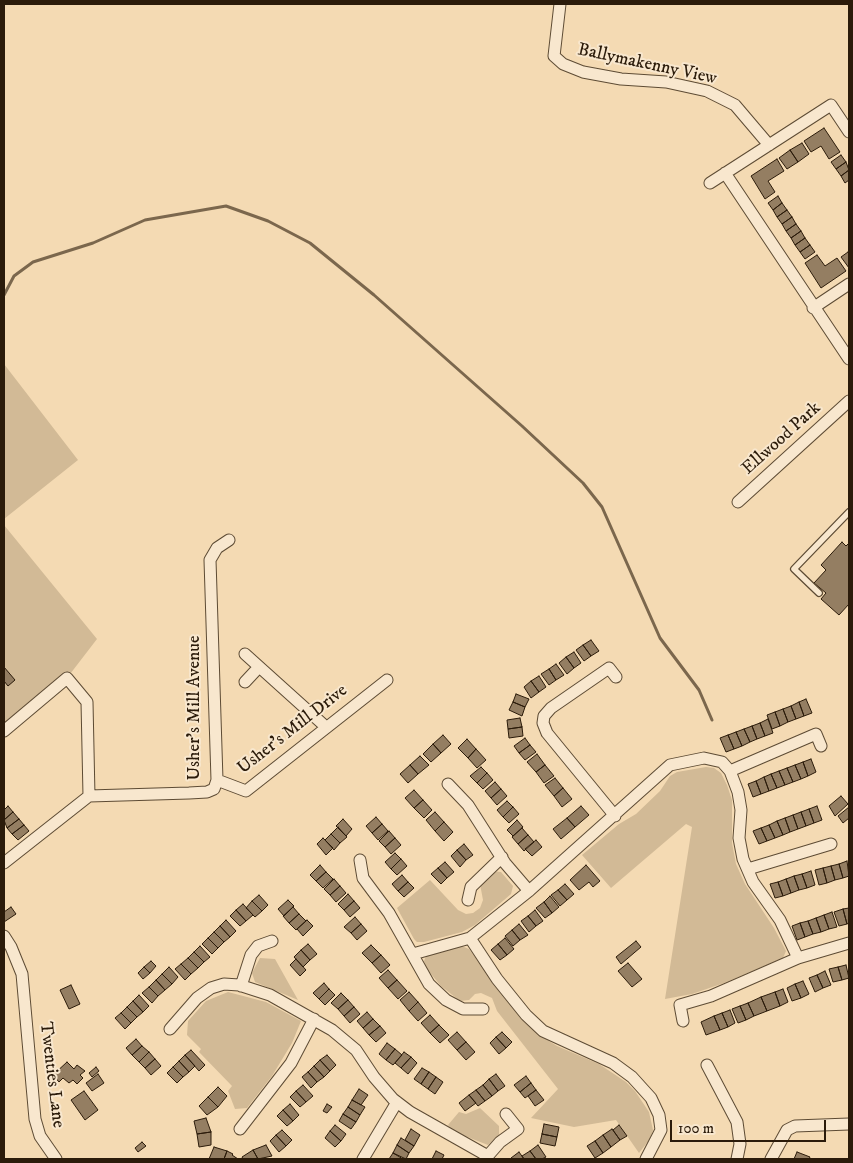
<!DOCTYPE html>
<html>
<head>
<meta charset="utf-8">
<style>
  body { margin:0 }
  #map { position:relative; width:853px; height:1163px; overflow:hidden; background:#f4dab3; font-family:"IM FELL DW Pica",serif }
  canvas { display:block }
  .frame { position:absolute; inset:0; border:5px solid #2b1b0a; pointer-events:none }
  .scale { position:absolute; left:670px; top:1120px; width:156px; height:22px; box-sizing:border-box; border:2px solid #2b1b0a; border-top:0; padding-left:6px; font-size:15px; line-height:18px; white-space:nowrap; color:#2b1b0a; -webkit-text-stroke:4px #f8e7ce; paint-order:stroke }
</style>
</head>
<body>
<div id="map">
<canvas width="853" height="1163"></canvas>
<div class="frame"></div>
<div class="scale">100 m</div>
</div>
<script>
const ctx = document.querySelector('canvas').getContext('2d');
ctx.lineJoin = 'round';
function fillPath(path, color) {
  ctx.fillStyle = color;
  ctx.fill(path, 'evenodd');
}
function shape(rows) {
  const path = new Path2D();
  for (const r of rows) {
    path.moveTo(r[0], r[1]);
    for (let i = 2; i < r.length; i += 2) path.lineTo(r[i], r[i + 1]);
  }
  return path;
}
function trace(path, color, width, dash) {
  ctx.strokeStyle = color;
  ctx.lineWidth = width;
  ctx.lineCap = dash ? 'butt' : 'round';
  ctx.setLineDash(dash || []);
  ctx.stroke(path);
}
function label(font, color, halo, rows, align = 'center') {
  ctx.font = font + ' "IM FELL DW Pica",serif';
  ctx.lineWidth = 4;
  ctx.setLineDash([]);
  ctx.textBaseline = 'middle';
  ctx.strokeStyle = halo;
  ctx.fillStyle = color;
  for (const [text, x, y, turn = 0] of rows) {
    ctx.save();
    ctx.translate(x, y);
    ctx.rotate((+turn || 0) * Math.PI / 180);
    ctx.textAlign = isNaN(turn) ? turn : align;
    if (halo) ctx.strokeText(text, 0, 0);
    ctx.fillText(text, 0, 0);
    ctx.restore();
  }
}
fillPath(shape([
  [4,364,78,460,4,519],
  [4,525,97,639,67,678,4,731],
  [706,767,714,768,721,773,727,785,732,800,732,843,736,864,745,884,774,928,786,951,783,958,724,983,692,994,665,999,692,827,686,824,611,888,582,855,619,824,636,814,660,791,670,776,677,772],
  [492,871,501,872,513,886,511,894,475,925,462,932,424,942,417,942,414,939,397,908,430,880,458,910,466,914,473,913,480,908,483,900,480,884],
  [459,945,469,949,523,1021,544,1038,557,1046,599,1064,626,1082,635,1091,649,1112,653,1130,650,1139,639,1153,616,1120,574,1127,531,1118,558,1089,497,1011,492,998,481,993,475,994,469,1000,460,1001,441,986,426,968,424,961,426,956],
  [260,958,275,959,298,1000,255,982,252,973],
  [228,992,266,1002,301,1021,292,1043,272,1076,247,1108,235,1109,228,1091,232,1086,199,1052,201,1049,187,1035,188,1021,206,1001],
  [480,1108,499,1126,499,1136,488,1145,452,1131,448,1125,459,1112,466,1114]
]), '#d2ba96');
trace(shape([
  [4,295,14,276,33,262,93,243,145,220,226,206,268,221,310,243,374,295,522,426,583,483,602,507,660,638,699,690,712,720]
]), '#7b674d', 3);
const building = shape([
  [824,128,840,152,829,159,821,146,811,152,804,141,824,128],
  [802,143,809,154,798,162,790,150,802,143],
  [790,150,798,162,787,169,779,158,790,150],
  [841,155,846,162,836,169,831,162,841,155],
  [777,159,784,171,768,181,775,192,765,199,751,176,777,159],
  [846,162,849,170,841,176,836,169,846,162],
  [849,170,849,180,845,183,841,176,849,170],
  [778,196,782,203,773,210,768,203,778,196],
  [782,203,787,210,777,217,773,210,782,203],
  [787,210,792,217,782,224,777,217,787,210],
  [792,217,796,224,786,231,782,224,792,217],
  [796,224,801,231,791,238,786,231,796,224],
  [801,231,805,238,795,245,791,238,801,231],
  [805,238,810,245,800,252,795,245,805,238],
  [810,245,815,252,805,259,800,252,810,245],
  [848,252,849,254,849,268,841,257,848,252],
  [817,255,825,266,837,258,846,271,821,288,805,263,817,255],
  [842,542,846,546,849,543,849,604,839,615,821,599,826,593,814,583,826,570,821,565,842,542],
  [591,640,599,651,591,656,583,645,591,640],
  [583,645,591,656,584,661,576,650,583,645],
  [574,652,581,663,574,668,566,657,574,652],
  [566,657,574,668,567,674,559,663,566,657],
  [556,664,564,675,556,680,549,669,556,664],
  [4,667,15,680,8,686,4,681,4,667],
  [549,669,556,680,549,685,541,674,549,669],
  [539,676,546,687,539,692,531,681,539,676],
  [531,681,539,692,531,698,524,687,531,681],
  [516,694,529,699,525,707,513,702,516,694],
  [806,699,812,713,804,716,799,702,806,699],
  [513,702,525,707,522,716,509,710,513,702],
  [799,702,804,716,796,719,791,706,799,702],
  [791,706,796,719,788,722,783,709,791,706],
  [783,709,788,722,780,726,775,712,783,709],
  [775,712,780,726,772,729,767,715,775,712],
  [520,718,522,727,508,729,507,720,520,718],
  [768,719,773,733,765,736,760,723,768,719],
  [760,723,765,736,757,739,752,726,760,723],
  [752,726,757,739,750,742,744,729,752,726],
  [522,727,523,736,509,738,508,729,522,727],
  [744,729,750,742,742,746,736,732,744,729],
  [736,732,742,746,734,749,728,735,736,732],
  [443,735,451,744,441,753,433,744,443,735],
  [728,735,734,749,726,752,720,738,728,735],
  [525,738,530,745,519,753,514,746,525,738],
  [467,739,476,749,468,758,458,748,467,739],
  [433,744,441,753,431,762,423,754,433,744],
  [530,745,536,752,525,760,519,753,530,745],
  [476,749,486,760,477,768,468,758,476,749],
  [537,754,545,765,536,772,527,762,537,754],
  [420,756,429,765,418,774,410,765,420,756],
  [811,759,816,772,808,776,803,762,811,759],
  [803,762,808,776,801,779,795,765,803,762],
  [410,765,418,774,408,783,400,774,410,765],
  [545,765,554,776,544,783,536,772,545,765],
  [795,765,801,779,793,782,787,768,795,765],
  [481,767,487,773,477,783,470,776,481,767],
  [787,768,793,782,785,785,779,771,787,768],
  [779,771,785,785,777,788,771,774,779,771],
  [487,773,493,780,483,789,477,783,487,773],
  [771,774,777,788,769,791,764,777,771,774],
  [764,777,769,791,761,794,756,781,764,777],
  [555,778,563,788,554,796,545,785,555,778],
  [756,781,761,794,753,797,748,784,756,781],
  [495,782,501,789,491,798,485,791,495,782],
  [563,788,572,799,562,807,554,796,563,788],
  [501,789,507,796,497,805,491,798,501,789],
  [414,790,423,800,414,808,405,798,414,790],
  [841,796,848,804,835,816,829,806,841,796],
  [423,800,432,810,424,818,414,808,423,800],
  [507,801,513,807,503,817,497,810,507,801],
  [8,806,13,812,4,820,4,810,8,806],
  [581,806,589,815,575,827,567,818,581,806],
  [817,806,822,820,814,823,809,809,817,806],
  [513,807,519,814,509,823,503,817,513,807],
  [849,807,849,818,843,823,838,816,849,807],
  [809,809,814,823,806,826,801,812,809,809],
  [13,812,19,819,7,828,4,820,13,812],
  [435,812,444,822,435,831,426,820,435,812],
  [801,812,806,826,798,829,793,815,801,812],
  [793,815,798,829,790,832,785,818,793,815],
  [376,817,382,824,372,833,366,826,376,817],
  [567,818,575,827,561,839,553,829,567,818],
  [785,818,790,832,783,835,777,821,785,818],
  [19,819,24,825,12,834,7,828,19,819],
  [343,819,352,829,346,836,336,826,343,819],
  [517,820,523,827,513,836,507,830,517,820],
  [777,821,783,835,775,838,769,825,777,821],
  [444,822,453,832,444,841,435,831,444,822],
  [382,824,388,831,378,840,372,833,382,824],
  [24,825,29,831,18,840,12,834,24,825],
  [769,825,775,838,767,841,761,828,769,825],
  [338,827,347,837,340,843,331,834,338,827],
  [522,828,528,835,518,844,512,837,522,828],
  [761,828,767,841,759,844,753,831,761,828],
  [389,831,395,838,385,847,379,841,389,831],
  [331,834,340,843,334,850,325,840,331,834],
  [528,835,534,842,524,851,518,844,528,835],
  [323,838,333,848,326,855,317,844,323,838],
  [395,838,401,845,391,854,385,847,395,838],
  [536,840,542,847,532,856,525,849,536,840],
  [464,844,473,855,466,860,457,850,464,844],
  [457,850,466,860,460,867,451,856,457,850],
  [395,853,401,859,391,869,385,862,395,853],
  [401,859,407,866,397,875,391,869,401,859],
  [847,861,849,876,843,878,839,864,847,861],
  [445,862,454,872,447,878,438,868,445,862],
  [839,864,843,878,835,880,831,866,839,864],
  [320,865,326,872,316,881,310,875,320,865],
  [586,865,600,881,593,887,589,882,579,890,570,880,586,865],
  [831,866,835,880,827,883,823,868,831,866],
  [438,868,447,878,441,884,431,874,438,868],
  [823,868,827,883,819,885,815,870,823,868],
  [811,871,815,885,807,888,802,874,811,871],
  [326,872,333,879,323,888,316,881,326,872],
  [802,874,807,888,799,890,794,876,802,874],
  [402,875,408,882,398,891,392,884,402,875],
  [794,876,799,890,791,893,786,879,794,876],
  [334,879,340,886,330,895,324,889,334,879],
  [786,879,791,893,783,896,778,882,786,879],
  [408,882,414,888,404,897,398,891,408,882],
  [778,882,783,896,775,898,770,884,778,882],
  [565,884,574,894,567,900,558,890,565,884],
  [340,886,346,893,336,902,330,895,340,886],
  [558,890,567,900,560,906,551,895,558,890],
  [348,894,354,901,344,910,338,904,348,894],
  [259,895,268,905,262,911,252,901,259,895],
  [550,896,559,907,552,913,544,902,550,896],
  [288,900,294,906,284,916,278,909,288,900],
  [252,901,262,911,255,917,246,908,252,901],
  [354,901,360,908,350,917,344,910,354,901],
  [544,902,552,913,545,918,536,908,544,902],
  [243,904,253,915,246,921,236,910,243,904],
  [11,907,16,914,4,922,4,912,11,907],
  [293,907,299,914,289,923,283,916,293,907],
  [849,908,849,923,847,924,843,909,849,908],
  [843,909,847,924,839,926,834,912,843,909],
  [236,910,246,921,240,926,230,916,236,910],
  [535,910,543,921,536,926,528,916,535,910],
  [832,912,837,927,829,929,824,915,832,912],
  [299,914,306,921,296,930,289,923,299,914],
  [824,915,829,929,821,932,816,918,824,915],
  [528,916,536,926,529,932,521,921,528,916],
  [355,917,361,924,351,933,344,927,355,917],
  [816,918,821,932,813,934,808,921,816,918],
  [226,920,236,931,230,937,220,926,226,920],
  [307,920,313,926,303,936,297,929,307,920],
  [808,921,813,934,805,937,800,923,808,921],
  [800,923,805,937,797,940,792,926,800,923],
  [361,924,367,931,357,940,351,933,361,924],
  [519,924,528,935,520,940,512,930,519,924],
  [220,926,230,937,224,942,214,932,220,926],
  [512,930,520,940,513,946,505,936,512,930],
  [214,932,224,942,218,948,208,938,214,932],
  [208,938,218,948,212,954,202,944,208,938],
  [505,938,514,949,507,955,498,944,505,938],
  [636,941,641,947,621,964,616,957,636,941],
  [308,944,317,954,310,960,301,950,308,944],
  [498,944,507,955,500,960,491,950,498,944],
  [371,945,381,955,372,963,362,953,371,945],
  [200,946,210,957,204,962,194,952,200,946],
  [301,950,310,960,303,967,294,957,301,950],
  [194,952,204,962,198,968,188,958,194,952],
  [381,955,390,965,381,973,372,963,381,955],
  [188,958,198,968,191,974,181,964,188,958],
  [296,959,306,970,300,976,290,965,296,959],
  [151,961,156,966,150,973,144,967,151,961],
  [628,963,642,979,632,987,618,971,628,963],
  [181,964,191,974,185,980,175,969,181,964],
  [846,965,849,978,842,980,838,967,846,965],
  [144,967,150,973,143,979,138,973,144,967],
  [169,967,178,977,172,984,162,974,169,967],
  [838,967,842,980,833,982,829,969,838,967],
  [388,970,397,980,388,988,379,978,388,970],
  [825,971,831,985,823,988,817,975,825,971],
  [162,974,172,984,165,990,156,980,162,974],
  [817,975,823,988,815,992,809,978,817,975],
  [156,980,165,990,158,996,149,987,156,980],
  [397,980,407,991,398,999,388,988,397,980],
  [803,981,809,994,801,998,795,984,803,981],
  [324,983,329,989,319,999,313,993,324,983],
  [795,984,801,998,792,1001,787,988,795,984],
  [71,985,80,1004,69,1009,60,990,71,985],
  [149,987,158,996,152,1003,142,993,149,987],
  [329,989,335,995,325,1005,319,999,329,989],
  [783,989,788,1002,780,1006,775,992,783,989],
  [409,992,418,1002,409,1011,400,1000,409,992],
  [775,992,780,1006,767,1011,761,997,775,992],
  [341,993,348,1000,338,1009,331,1003,341,993],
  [139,995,149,1006,143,1012,133,1001,139,995],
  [761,997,767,1011,754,1016,748,1003,761,997],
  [348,1000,354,1007,344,1016,338,1009,348,1000],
  [133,1001,143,1012,137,1017,127,1007,133,1001],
  [418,1002,427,1013,418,1021,409,1011,418,1002],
  [748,1003,754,1016,746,1020,740,1006,748,1003],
  [740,1006,746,1020,738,1023,732,1009,740,1006],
  [127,1007,137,1017,131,1023,121,1013,127,1007],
  [354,1007,360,1014,350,1023,344,1016,354,1007],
  [730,1010,735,1023,728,1027,722,1013,730,1010],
  [367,1012,373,1019,363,1028,357,1021,367,1012],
  [121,1013,131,1023,125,1029,115,1018,121,1013],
  [722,1013,728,1027,720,1030,714,1016,722,1013],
  [430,1015,439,1025,430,1033,421,1023,430,1015],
  [714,1016,720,1030,706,1035,701,1022,714,1016],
  [373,1019,380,1026,369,1035,363,1028,373,1019],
  [439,1025,449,1035,440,1043,430,1033,439,1025],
  [380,1026,386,1033,376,1042,369,1035,380,1026],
  [457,1032,466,1042,457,1050,448,1040,457,1032],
  [502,1032,512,1042,506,1048,496,1037,502,1032],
  [496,1037,506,1048,499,1054,490,1043,496,1037],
  [136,1039,142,1046,132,1055,126,1048,136,1039],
  [466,1042,475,1052,466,1060,457,1050,466,1042],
  [387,1043,395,1049,386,1060,379,1054,387,1043],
  [142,1046,149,1052,139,1062,132,1055,142,1046],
  [395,1049,402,1055,393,1065,386,1060,395,1049],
  [191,1050,205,1065,199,1071,185,1055,191,1050],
  [149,1052,155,1059,145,1068,139,1062,149,1052],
  [404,1052,411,1057,401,1068,395,1063,404,1052],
  [185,1055,195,1066,189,1072,179,1061,185,1055],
  [327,1055,336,1065,330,1071,320,1060,327,1055],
  [411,1057,417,1063,408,1074,401,1068,411,1057],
  [155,1059,161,1066,151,1075,145,1068,155,1059],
  [320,1060,330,1071,324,1077,314,1066,320,1060],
  [179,1061,189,1072,183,1077,173,1067,179,1061],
  [67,1062,74,1069,77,1065,85,1071,80,1075,83,1078,77,1084,73,1080,69,1083,63,1078,59,1082,53,1075,67,1062],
  [314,1066,324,1077,317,1082,308,1072,314,1066],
  [96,1067,99,1071,92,1077,89,1073,96,1067],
  [173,1067,183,1077,177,1083,167,1073,173,1067],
  [422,1068,429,1072,421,1084,414,1079,422,1068],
  [308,1072,317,1082,311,1088,302,1077,308,1072],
  [429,1072,436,1077,428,1089,421,1084,429,1072],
  [98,1074,104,1083,92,1091,86,1083,98,1074],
  [496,1074,505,1086,498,1091,489,1079,496,1074],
  [526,1076,531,1083,520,1092,514,1085,526,1076],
  [436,1077,443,1082,435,1094,428,1089,436,1077],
  [489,1079,498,1091,492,1096,483,1085,489,1079],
  [531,1083,536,1090,525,1098,520,1092,531,1083],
  [303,1085,313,1096,306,1102,296,1091,303,1085],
  [483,1085,492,1096,485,1101,476,1090,483,1085],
  [218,1087,227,1096,218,1107,208,1097,218,1087],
  [359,1089,368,1095,361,1105,352,1100,359,1089],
  [476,1090,485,1101,478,1106,469,1095,476,1090],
  [536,1090,544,1100,535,1106,528,1096,536,1090],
  [84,1091,98,1110,85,1120,71,1100,84,1091],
  [296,1091,306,1102,300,1107,290,1097,296,1091],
  [469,1095,476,1103,465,1111,459,1103,469,1095],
  [208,1097,218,1107,207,1115,199,1106,208,1097],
  [352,1100,365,1107,360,1115,348,1107,352,1100],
  [290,1104,299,1115,293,1121,283,1110,290,1104],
  [327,1104,332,1107,327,1113,323,1111,327,1104],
  [348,1107,360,1115,356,1122,343,1114,348,1107],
  [283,1110,293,1121,287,1126,277,1116,283,1110],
  [343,1114,356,1122,351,1129,339,1121,343,1114],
  [206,1118,211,1132,197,1134,194,1121,206,1118],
  [544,1124,559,1127,557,1137,542,1134,544,1124],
  [335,1125,346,1134,341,1141,330,1131,335,1125],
  [619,1125,627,1136,620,1140,613,1130,619,1125],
  [411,1129,420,1135,414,1146,405,1140,411,1129],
  [612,1129,620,1140,611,1147,603,1135,612,1129],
  [282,1130,292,1140,286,1146,276,1135,282,1130],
  [330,1131,341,1141,335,1147,325,1138,330,1131],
  [211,1132,211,1145,199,1147,197,1134,211,1132],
  [542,1134,557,1137,555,1146,540,1143,542,1134],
  [276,1135,286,1146,279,1152,270,1141,276,1135],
  [603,1135,611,1147,603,1153,595,1141,603,1135],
  [401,1138,414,1146,409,1153,397,1145,401,1138],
  [595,1141,603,1153,595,1158,587,1146,595,1141],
  [142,1142,146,1146,138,1152,135,1148,142,1142],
  [266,1145,272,1156,258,1159,253,1150,266,1145],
  [397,1145,409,1153,406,1159,393,1153,397,1145],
  [538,1145,546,1157,542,1159,536,1159,530,1151,538,1145],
  [214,1147,227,1151,224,1159,209,1159,214,1147],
  [253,1150,258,1159,243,1159,242,1157,253,1150],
  [227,1151,233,1154,232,1155,238,1159,224,1159,227,1151],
  [436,1151,444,1155,442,1159,432,1159,436,1151],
  [530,1151,536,1159,524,1159,522,1156,530,1151],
  [519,1152,524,1159,512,1159,511,1158,519,1152],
  [797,1152,810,1157,809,1159,794,1159,797,1152],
  [393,1153,403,1159,389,1159,393,1153]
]);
fillPath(building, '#947e62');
trace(building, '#2b1b0a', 1);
const service = shape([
  [819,593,794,569,849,512]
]);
const minor = shape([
  [560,4,554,56,563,64,583,72,621,79,666,82,707,91,735,105,769,145],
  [725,173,849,359],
  [710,183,831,105,849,132],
  [813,308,849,284],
  [738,502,849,401],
  [245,654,326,727],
  [245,682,259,667],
  [4,731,67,678,87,702,89,796,4,863],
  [730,771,816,734,821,746],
  [217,780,246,791,387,680],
  [448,784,468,805,505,863,529,891],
  [89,796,189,793,207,792,214,789,217,780,210,560,217,548,229,540],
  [615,816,547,733,543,723,544,716,551,708,609,668,616,677],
  [360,860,363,878,389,913,429,984,446,1000,463,1009,483,1009],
  [748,869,831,844],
  [468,900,471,887,502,857],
  [4,936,11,947,22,974,35,1119,40,1136,56,1159],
  [470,938,497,979,526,1015,543,1031,613,1063,632,1077,651,1098,659,1115,661,1130,646,1159],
  [413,954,470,938,529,891,670,765,704,758,722,762,730,771,738,792,741,810,739,838,743,859,753,882,780,920,798,958],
  [241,986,251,955,258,946,272,941],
  [683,1021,680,1005,711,996,798,958,849,943],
  [170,1029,197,998,211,988,224,984,239,985,270,995,332,1030,356,1050,374,1077,393,1099,410,1112,486,1155],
  [707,1065,737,1122,740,1144,737,1159],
  [240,1129,291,1063,314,1019],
  [363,1159,397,1102],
  [485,1159,500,1142,518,1129,506,1114],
  [771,1159,787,1130,795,1126,849,1124]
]);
trace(service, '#5d4b34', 8);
trace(minor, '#5d4b34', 13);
trace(service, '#f8e7ce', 5.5);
trace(minor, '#f8e7ce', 11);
label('18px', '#2b1b0a', '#f8e7ce', [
  ["Ballymakenny View",647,65,12],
  ["Ellwood Park",782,439,-42],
  ["Usher's Mill Avenue",195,708,-90],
  ["Usher's Mill Drive",293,730,-38],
  ["Twenties Lane",51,1075,83]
]);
</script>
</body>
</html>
